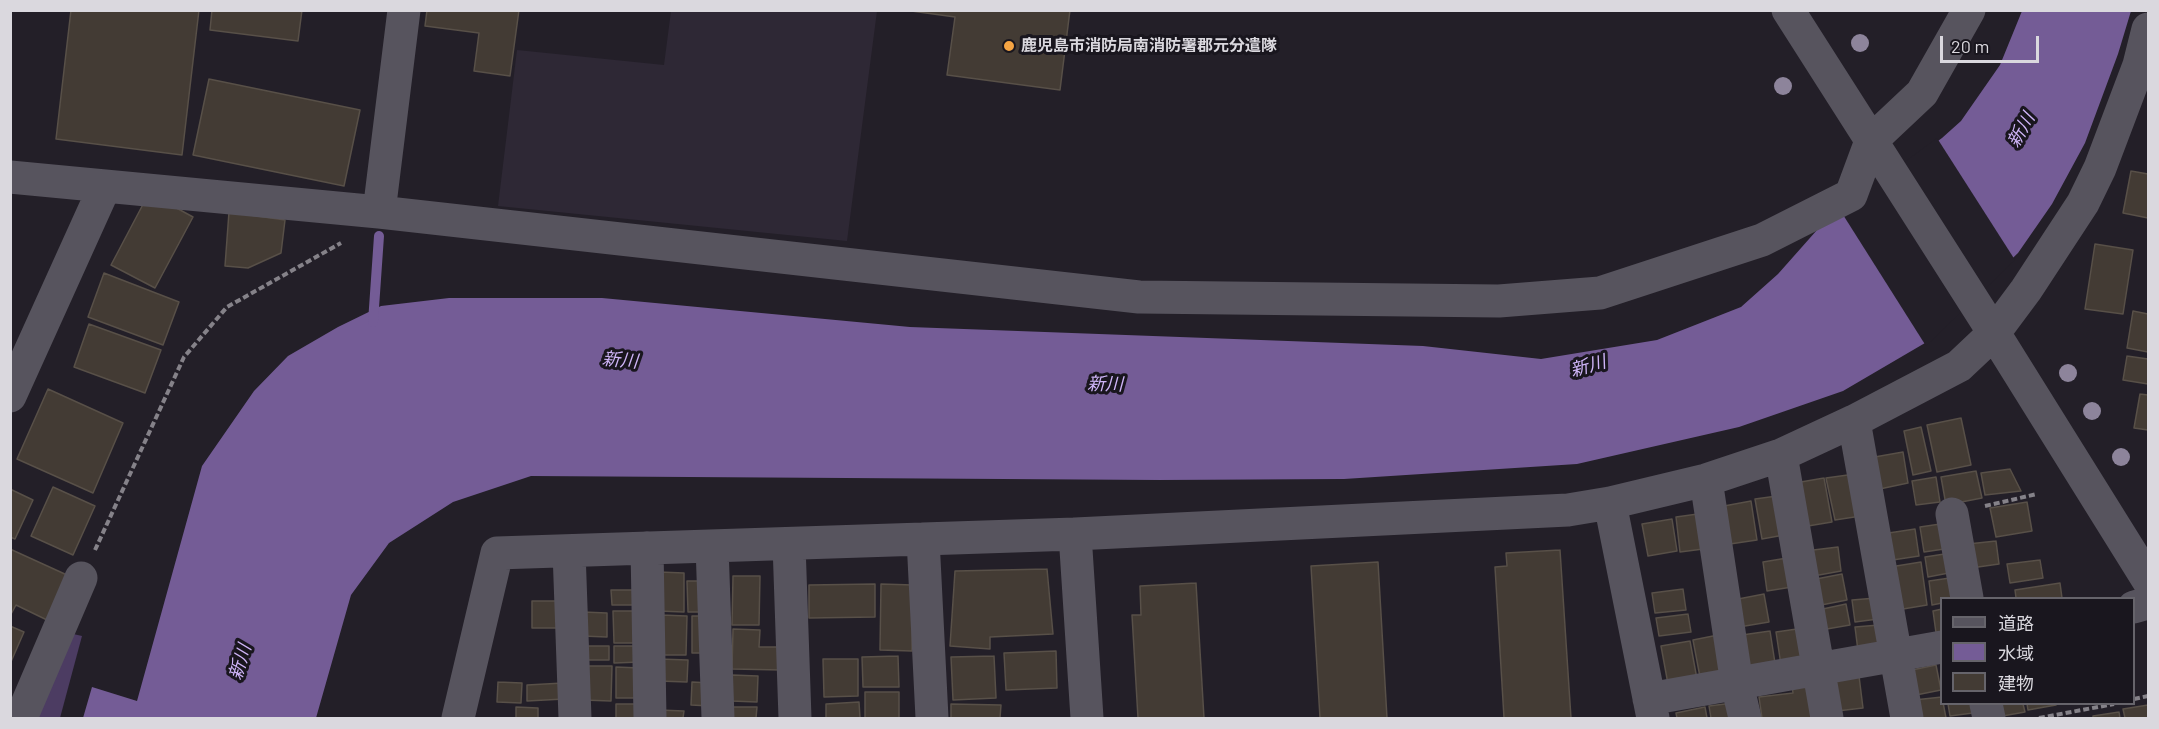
<!DOCTYPE html>
<html>
<head>
<meta charset="utf-8">
<style>
  body { margin:0 }
  #map { position:relative; width:2159px; height:729px; overflow:hidden; background:#231f28; font-family:Barlow,"Noto Sans JP",sans-serif }
  canvas { display:block }
  .frame { position:absolute; inset:0; border:12px solid #dad8de; pointer-events:none }
  .legend { position:absolute; left:1940px; top:597px; width:195px; height:108px; box-sizing:border-box; background:#19161e; border:2px solid #66646b; margin:0; padding:8px 10px; list-style:none; font-size:18px; color:#dad8de }
  .legend li { display:flex; align-items:center; gap:12px; height:30px }
  .legend b { width:30px; border:2px solid #66646b }
  .scale { position:absolute; left:1940px; top:36px; width:99px; height:27px; box-sizing:border-box; border:3px solid #dad8de; border-top:0; padding-left:8px; font-size:18px; line-height:21px; white-space:nowrap; color:#dad8de; -webkit-text-stroke:4px #19161e; paint-order:stroke }
</style>
</head>
<body>
<div id="map">
<canvas width="2159" height="729"></canvas>
<div class="frame"></div>
<ul class="legend">
<li><b style="height:8px;background:#57545e"></b>道路</li>
<li><b style="height:16px;background:#745c96"></b>水域</li>
<li><b style="height:16px;background:#433b34"></b>建物</li>
</ul>
<div class="scale">20 m</div>
</div>
<script>
const ctx = document.querySelector('canvas').getContext('2d');
ctx.lineJoin = 'round';
function fillPath(path, color) {
  ctx.fillStyle = color;
  ctx.fill(path, 'evenodd');
}
function shape(rows) {
  const path = new Path2D();
  for (const r of rows) {
    path.moveTo(r[0], r[1]);
    for (let i = 2; i < r.length; i += 2) path.lineTo(r[i], r[i + 1]);
  }
  return path;
}
function trace(path, color, width, dash) {
  ctx.strokeStyle = color;
  ctx.lineWidth = width;
  ctx.lineCap = dash ? 'butt' : 'round';
  ctx.setLineDash(dash || []);
  ctx.stroke(path);
}
function label(font, color, halo, rows, align = 'center') {
  ctx.font = font + ' Barlow,"Noto Sans JP",sans-serif';
  ctx.lineWidth = 6;
  ctx.setLineDash([]);
  ctx.textBaseline = 'middle';
  ctx.strokeStyle = halo;
  ctx.fillStyle = color;
  for (const [text, x, y, turn = 0] of rows) {
    ctx.save();
    ctx.translate(x, y);
    ctx.rotate((+turn || 0) * Math.PI / 180);
    ctx.textAlign = isNaN(turn) ? turn : align;
    if (halo) ctx.strokeText(text, 0, 0);
    ctx.fillText(text, 0, 0);
    ctx.restore();
  }
}
fillPath(shape([
  [671,11,877,11,847,241,498,206,517,50,664,65]
]), '#2e2835');
fillPath(shape([
  [69,633,82,636,60,718,30,718]
]), '#4c3c62');
fillPath(shape([
  [2022,11,2131,11,2118,54,2085,143,2052,204,2018,253,1925,343,1843,391,1739,427,1577,464,1344,479,1160,480,531,476,453,502,389,543,351,595,316,718,83,718,92,687,137,701,202,466,254,391,288,356,338,327,381,306,449,298,602,298,910,327,1423,346,1541,359,1657,340,1741,307,1778,274,1817,230,1942,138,1961,121,2000,65]
]), '#745c96');
fillPath(shape([
  [1937,138,2015,260,1926,346,1840,210]
]), '#231f28');
trace(shape([
  [373,322,379,236]
]), '#745c96', 10);
const building = shape([
  [71,10,199,10,182,155,56,139,71,10],
  [212,10,302,10,298,41,210,30,212,10],
  [427,10,519,10,510,76,474,71,479,33,425,26,427,10],
  [904,10,1070,10,1060,90,947,75,955,17,904,10],
  [209,79,360,110,344,186,193,155,209,79],
  [2131,171,2148,174,2148,218,2123,213,2131,171],
  [149,193,193,217,155,288,111,265,149,193],
  [229,212,285,220,281,253,248,268,225,266,229,212],
  [2095,244,2133,250,2123,314,2085,309,2095,244],
  [104,273,179,302,163,345,88,317,104,273],
  [2133,311,2148,314,2148,352,2127,348,2133,311],
  [89,324,161,350,145,393,74,367,89,324],
  [2127,356,2148,359,2148,384,2123,380,2127,356],
  [48,389,123,423,93,493,17,459,48,389],
  [2140,394,2148,395,2148,430,2134,428,2140,394],
  [1961,418,1971,465,1937,472,1927,425,1961,418],
  [1921,427,1931,471,1913,475,1904,431,1921,427],
  [1903,452,1908,483,1875,490,1869,458,1903,452],
  [2010,469,2021,491,1985,495,1981,473,2010,469],
  [1976,471,1982,498,1946,505,1941,477,1976,471],
  [1855,474,1861,516,1835,520,1826,478,1855,474],
  [1936,477,1940,502,1916,505,1912,481,1936,477],
  [1824,478,1832,522,1802,527,1795,483,1824,478],
  [53,487,95,506,73,555,31,536,53,487],
  [10,489,33,500,15,539,10,537,10,489],
  [1777,496,1784,535,1762,539,1755,499,1777,496],
  [1751,501,1757,540,1730,544,1724,506,1751,501],
  [2027,502,2032,531,1996,537,1990,508,2027,502],
  [1705,513,1711,548,1680,552,1676,517,1705,513],
  [1672,519,1677,551,1648,556,1642,524,1672,519],
  [1947,523,1951,548,1924,552,1920,527,1947,523],
  [1915,529,1919,556,1886,561,1882,534,1915,529],
  [1996,541,1999,564,1971,568,1968,544,1996,541],
  [1838,547,1841,571,1808,577,1805,551,1838,547],
  [10,549,67,575,47,620,16,605,10,616,10,549],
  [1560,550,1571,718,1504,718,1495,567,1507,566,1506,553,1560,550],
  [1951,553,1954,572,1928,577,1925,557,1951,553],
  [1787,558,1792,587,1767,591,1763,562,1787,558],
  [2040,560,2043,578,2010,583,2007,564,2040,560],
  [1378,562,1387,718,1320,718,1311,566,1378,562],
  [1921,562,1927,605,1897,610,1890,567,1921,562],
  [1047,569,1053,634,990,637,990,649,950,646,955,571,1047,569],
  [659,572,684,573,684,612,658,611,659,572],
  [1842,574,1847,600,1816,606,1811,580,1842,574],
  [733,576,760,576,759,625,732,625,733,576],
  [1957,577,1960,598,1942,598,1942,603,1932,605,1929,581,1957,577],
  [687,581,710,581,711,612,688,612,687,581],
  [1196,583,1204,718,1138,718,1132,615,1141,615,1140,586,1196,583],
  [2060,583,2062,598,2016,598,2015,590,2060,583],
  [875,584,875,617,809,618,809,585,875,584],
  [881,584,913,585,912,651,880,650,881,584],
  [1683,589,1686,610,1655,613,1652,593,1683,589],
  [611,590,638,590,639,605,612,605,611,590],
  [1764,594,1769,622,1739,627,1733,600,1764,594],
  [1876,598,1878,619,1855,622,1852,600,1876,598],
  [532,601,564,601,564,628,532,628,532,601],
  [1846,604,1850,625,1821,630,1818,610,1846,604],
  [1942,609,1942,639,1937,640,1933,611,1942,609],
  [613,611,639,611,640,643,614,643,613,611],
  [583,612,607,613,607,637,582,636,583,612],
  [1688,614,1691,632,1659,636,1656,618,1688,614],
  [661,615,687,616,686,655,659,655,661,615],
  [692,616,712,616,712,653,692,653,692,616],
  [1879,625,1883,647,1858,651,1855,627,1879,625],
  [10,626,24,632,10,664,10,626],
  [1804,628,1809,661,1781,665,1776,632,1804,628],
  [733,629,760,630,759,647,783,647,782,670,732,669,733,629],
  [1770,631,1775,663,1747,667,1742,635,1770,631],
  [1723,634,1729,672,1700,677,1693,640,1723,634],
  [1690,641,1697,679,1668,684,1661,646,1690,641],
  [585,646,609,646,609,660,584,660,585,646],
  [614,646,641,646,641,662,614,663,614,646],
  [1056,651,1057,688,1006,690,1004,653,1056,651],
  [898,656,899,687,863,687,862,657,898,656],
  [994,656,996,698,953,700,951,657,994,656],
  [659,659,688,660,687,682,658,681,659,659],
  [823,659,858,659,858,696,824,697,823,659],
  [1936,665,1941,690,1911,696,1907,671,1936,665],
  [584,666,612,666,611,701,583,700,584,666],
  [616,667,640,668,640,698,616,698,616,667],
  [732,675,758,676,757,702,731,701,732,675],
  [1859,676,1863,708,1837,711,1833,680,1859,676],
  [498,682,522,683,521,703,497,702,498,682],
  [692,682,711,683,710,706,691,705,692,682],
  [563,683,564,699,527,701,527,685,563,683],
  [1814,683,1819,718,1762,718,1759,697,1793,693,1792,686,1814,683],
  [865,692,899,692,899,718,865,718,865,692],
  [1942,697,1946,718,1916,718,1914,700,1942,697],
  [859,702,860,718,826,718,826,704,859,702],
  [1733,703,1735,718,1711,718,1709,706,1733,703],
  [616,704,639,704,639,718,616,718,616,704],
  [951,704,1001,705,1000,718,951,718,951,704],
  [1948,704,1972,704,1973,713,1950,716,1948,704],
  [1994,704,2023,704,2025,712,1997,717,1994,704],
  [2027,704,2055,704,2056,705,2028,710,2027,704],
  [2148,705,2148,718,2125,718,2123,709,2148,705],
  [516,707,538,708,538,718,516,718,516,707],
  [732,707,757,707,756,718,731,718,732,707],
  [1705,707,1707,718,1677,718,1676,713,1705,707],
  [659,710,684,711,683,718,659,718,659,710],
  [2119,712,2120,718,2093,718,2093,716,2119,712]
]);
fillPath(building, '#433b34');
trace(building, '#585048', 1.5);
trace(shape([
  [1985,506,2037,494],
  [95,550,184,357,227,307,341,243],
  [2134,699,2148,696],
  [2039,718,2114,704]
]), '#858289', 4, [6, 3]);
trace(shape([
  [1788,10,1994,333,2148,580],
  [10,177,379,212,1139,297,1499,301,1600,293,1762,240,1851,195,1871,141,1922,93,1969,10],
  [379,212,404,10],
  [10,396,105,186],
  [1854,421,1907,718],
  [1781,455,1827,718],
  [1706,480,1737,684,1745,718],
  [1610,503,1653,718],
  [1952,514,1967,598],
  [1075,534,1087,718],
  [923,539,932,718],
  [789,544,795,718],
  [712,546,718,718],
  [647,548,650,718],
  [569,551,575,718],
  [2134,607,2148,603],
  [1649,699,1942,647],
  [1986,704,1989,718],
  [21,718,81,578],
  [458,718,497,553,1075,534,1568,510,1610,503,1706,480,1781,455,1854,421,1959,366,1994,333,2026,290,2083,203,2100,168,2139,65,2148,29]
]), '#57545e', 33);
ctx.fillStyle = '#8d849b';
for (const [x, y] of [
  [1860,43],
  [1783,86],
  [2068,373],
  [2092,411],
  [2121,457]
]) {
  ctx.beginPath();
  ctx.arc(x, y, 9, 0, 2 * Math.PI);
  ctx.fill();
}
for (const [x, y, r, color] of [
  [1009,46,6,"#f4a443"]
]) {
  const dot = new Path2D();
  dot.arc(x, y, r, 0, 2 * Math.PI);
  ctx.fillStyle = color;
  ctx.fill(dot);
  trace(dot, '#19161e', 2);
}
label('bold 16px', '#dad8de', '#19161e', [
  ["鹿児島市消防局南消防署郡元分遣隊",1021,46]
], 'left');
label('italic 18px', '#cfb5f8', '#19161e', [
  ["新川",2021,130,-61],
  ["新川",620,360,5],
  ["新川",1588,366,-16],
  ["新川",1105,384,1],
  ["新川",240,662,-73]
]);
</script>
</body>
</html>
